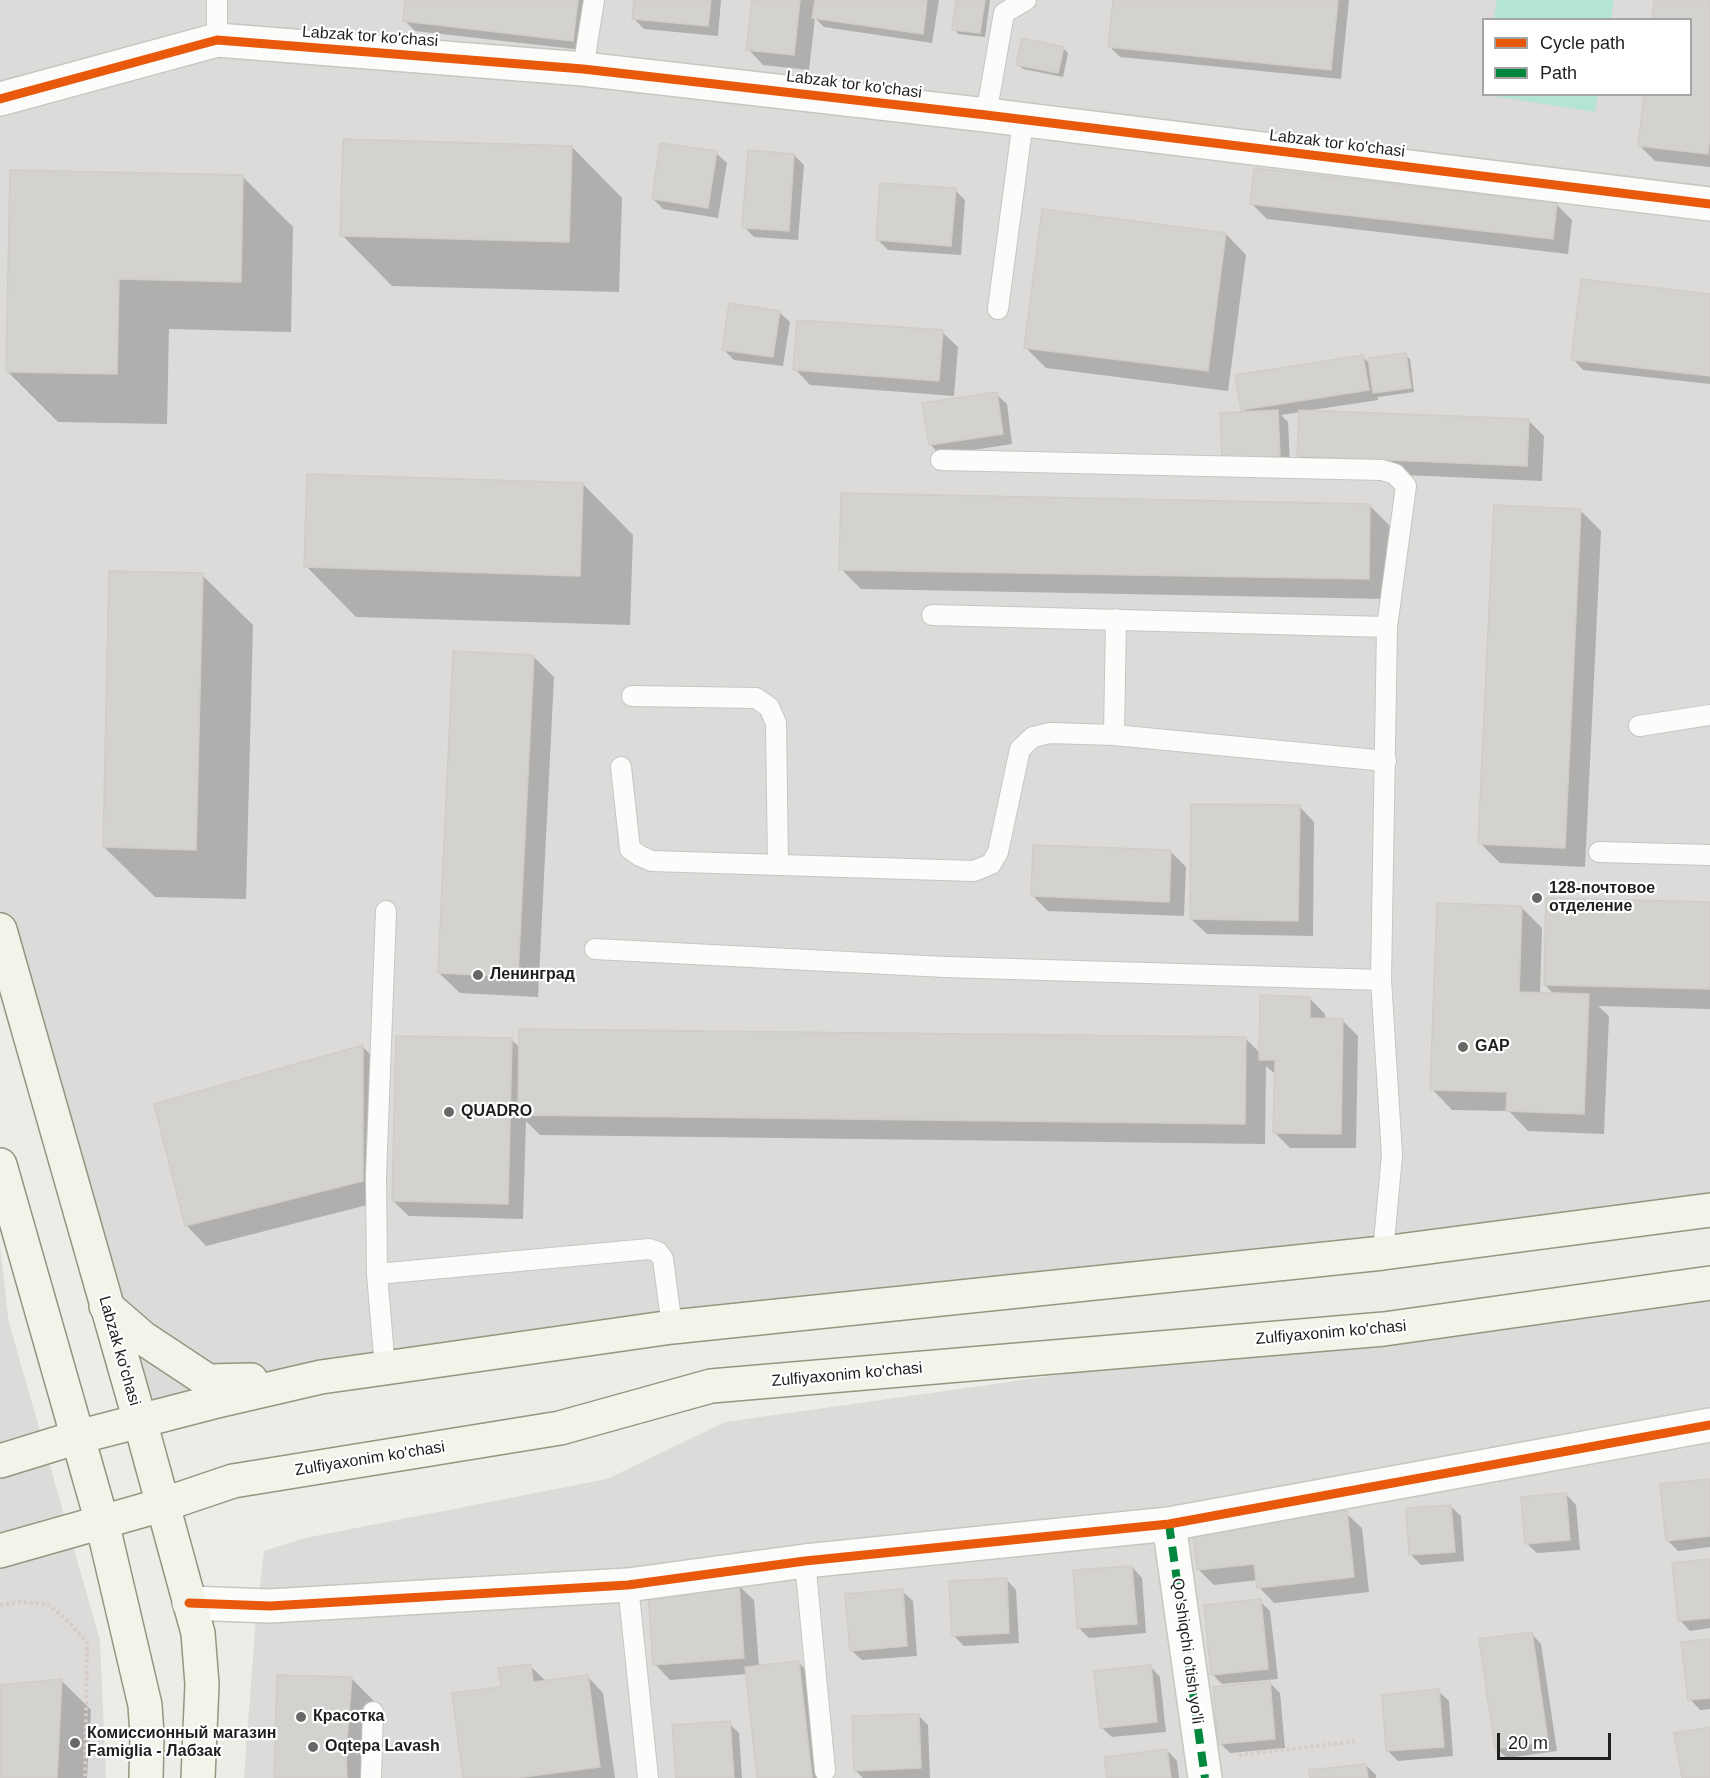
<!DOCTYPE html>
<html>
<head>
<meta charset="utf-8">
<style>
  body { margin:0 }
  #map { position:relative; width:1710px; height:1778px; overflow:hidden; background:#edece7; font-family:Arial,sans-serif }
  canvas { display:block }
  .legend { position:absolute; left:1482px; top:18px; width:210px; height:78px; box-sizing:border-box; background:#fff; border:2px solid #a5a5a5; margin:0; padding:8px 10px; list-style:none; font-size:18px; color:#1f1f1f }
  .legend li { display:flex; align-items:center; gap:12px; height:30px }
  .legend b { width:30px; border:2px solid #a5a5a5 }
  .scale { position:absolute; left:1497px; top:1733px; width:114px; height:27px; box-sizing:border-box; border:3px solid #1f1f1f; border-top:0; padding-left:8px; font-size:18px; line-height:21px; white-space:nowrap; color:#1f1f1f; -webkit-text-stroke:4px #fff; paint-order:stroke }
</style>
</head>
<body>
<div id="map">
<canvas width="1710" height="1778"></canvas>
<ul class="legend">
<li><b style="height:8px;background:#e8590c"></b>Cycle path</li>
<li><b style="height:8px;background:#00873e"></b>Path</li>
</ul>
<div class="scale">20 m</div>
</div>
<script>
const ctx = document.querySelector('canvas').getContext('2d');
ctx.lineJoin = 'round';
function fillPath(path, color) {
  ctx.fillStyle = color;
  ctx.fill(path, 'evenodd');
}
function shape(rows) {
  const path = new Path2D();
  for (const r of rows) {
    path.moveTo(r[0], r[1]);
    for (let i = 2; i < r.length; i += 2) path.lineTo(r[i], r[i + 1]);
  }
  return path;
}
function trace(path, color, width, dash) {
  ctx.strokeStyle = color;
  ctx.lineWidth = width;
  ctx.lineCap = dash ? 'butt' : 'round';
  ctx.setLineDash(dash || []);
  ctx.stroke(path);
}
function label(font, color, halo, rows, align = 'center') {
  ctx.font = font + ' Arial,sans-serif';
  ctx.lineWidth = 4.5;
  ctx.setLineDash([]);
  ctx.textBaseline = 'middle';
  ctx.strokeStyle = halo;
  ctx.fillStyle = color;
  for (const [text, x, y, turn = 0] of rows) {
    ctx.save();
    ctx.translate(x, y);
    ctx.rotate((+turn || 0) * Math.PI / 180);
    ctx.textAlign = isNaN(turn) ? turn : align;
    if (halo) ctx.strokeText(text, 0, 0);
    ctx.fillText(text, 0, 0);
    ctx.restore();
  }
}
fillPath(shape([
  [0,0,1710,0,1710,1210,672,1327,140,1421,0,930],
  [1484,20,1690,20,1690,94,1484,94],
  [0,1246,9,1323,100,1640,106,1778,0,1778],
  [1710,1283,1710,1778,244,1778,255,1630,264,1551,305,1538,607,1479,725,1422]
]), '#dcdbd9');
fillPath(shape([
  [1497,0,1614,0,1611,19,1494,19],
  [1487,95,1598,94,1598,95,1595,112]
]), '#b3e4d4');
fillPath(shape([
  [407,0,588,0,583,50,415,31,404,20],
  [635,0,721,0,718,36,644,29,633,18],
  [753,0,939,0,932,43,824,27,815,18,809,70,763,65,748,49],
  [958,0,990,0,985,37,958,34,954,29],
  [1115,0,1349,0,1341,79,1120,57,1110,47],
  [1656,0,1710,0,1710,167,1655,161,1640,146,1690,94,1690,20],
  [1063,48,1068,53,1063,77,1023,69,1018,64],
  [572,147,622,198,619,292,392,286,342,235],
  [716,153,727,163,718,218,663,209,653,199],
  [794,155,804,165,798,240,754,237,744,227],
  [242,176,293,227,291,332,169,329,167,424,58,422,7,371],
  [955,190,965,200,961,255,888,250,877,239],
  [1252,204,1557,205,1572,220,1568,254,1267,219],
  [1226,234,1246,255,1228,391,1046,368,1025,347],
  [1710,296,1710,384,1583,370,1573,359],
  [779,312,790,322,783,366,734,360,723,349],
  [942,332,958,347,954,396,810,385,795,369],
  [1405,355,1410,359,1414,392,1378,397,1378,400,1312,410,1313,412,1529,421,1544,436,1542,481,1314,471,1298,456,1300,412,1281,415,1288,422,1290,466,1234,469,1247,413,1243,409,1363,357,1371,365],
  [996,394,1007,404,1012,444,940,455,930,444],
  [583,484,633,535,630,625,356,617,306,566],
  [1369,505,1390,526,1388,599,861,589,841,569],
  [1581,511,1601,531,1585,867,1500,863,1480,843],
  [202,575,253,625,246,899,155,897,104,847],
  [533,656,554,677,538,997,460,993,439,973],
  [1299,806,1314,822,1313,936,1207,934,1191,919],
  [1171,852,1186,867,1184,916,1048,911,1032,895],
  [1710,904,1710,1009,1598,1006,1609,1016,1604,1134,1528,1131,1509,1111,1452,1110,1432,1089,1522,908,1542,928,1540,994,1555,995,1545,985],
  [1309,998,1325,1014,1325,1020,1343,1021,1358,1036,1356,1148,1290,1148,1274,1132,1276,1075,1266,1066,1265,1144,540,1135,526,1121,523,1219,409,1216,393,1201,512,1040,520,1048,1246,1039,1260,1053],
  [363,1047,383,1067,383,1201,206,1246,186,1225],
  [1710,1480,1710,1547,1678,1551,1668,1541],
  [1566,1494,1576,1505,1580,1550,1537,1553,1526,1543],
  [1450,1506,1461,1516,1464,1561,1421,1565,1411,1555],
  [1346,1513,1362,1528,1369,1592,1274,1603,1259,1587,1258,1580,1214,1585,1199,1570],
  [1710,1561,1710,1628,1690,1631,1680,1620],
  [1132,1567,1142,1578,1146,1633,1089,1638,1079,1628],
  [1006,1579,1016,1590,1019,1643,964,1646,953,1635],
  [738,1585,754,1600,759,1667,798,1662,814,1678,825,1778,759,1778,747,1674,670,1680,655,1664],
  [902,1591,913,1601,917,1656,862,1660,851,1650],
  [1260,1601,1270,1611,1278,1679,1222,1684,1212,1674],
  [1531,1633,1541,1644,1557,1751,1507,1758,1496,1748],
  [1710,1640,1710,1709,1700,1710,1690,1699],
  [530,1666,546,1681,588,1677,603,1693,615,1778,465,1778,503,1688],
  [1150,1666,1160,1677,1166,1732,1112,1737,1101,1727],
  [351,1678,380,1707,375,1778,276,1778],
  [62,1681,91,1710,87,1778,0,1778,0,1687],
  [1270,1683,1280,1693,1285,1748,1230,1753,1220,1743],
  [1438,1691,1449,1701,1453,1756,1398,1761,1388,1751],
  [918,1715,928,1725,930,1778,863,1778,856,1771],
  [729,1723,739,1733,742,1778,677,1778],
  [1167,1750,1177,1761,1179,1778,1108,1778],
  [1366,1765,1376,1775,1376,1778,1312,1778]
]), '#0003');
const building = shape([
  [405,0,578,0,573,41,403,21,405,0],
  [634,0,711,0,708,26,632,19,634,0],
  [752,0,800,0,794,55,746,50,752,0],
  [815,0,927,0,923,34,812,18,815,0],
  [956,0,985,0,980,33,952,30,956,0],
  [1113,0,1338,0,1331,70,1108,47,1113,0],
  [1654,0,1710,0,1710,136,1708,154,1638,146,1644,94,1690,94,1690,20,1652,20,1654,0],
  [1022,38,1064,47,1058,73,1016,65,1022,38],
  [343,139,572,146,569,242,340,236,343,139],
  [660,143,717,151,708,208,652,199,660,143],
  [748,150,794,154,789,231,742,228,748,150],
  [1254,168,1557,203,1553,239,1250,204,1254,168],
  [10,170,243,175,241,282,119,279,117,374,6,372,10,170],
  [880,183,956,188,951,246,876,240,880,183],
  [1042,209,1226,233,1208,371,1024,348,1042,209],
  [1581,279,1710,294,1710,376,1571,360,1581,279],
  [729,303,780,311,773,357,722,350,729,303],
  [797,320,943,330,939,381,793,370,797,320],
  [1406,353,1411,388,1373,393,1368,358,1406,353],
  [1363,355,1369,390,1241,410,1235,375,1363,355],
  [997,392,1003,434,929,445,922,403,997,392],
  [1278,410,1280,456,1222,459,1220,413,1278,410],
  [1299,410,1529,419,1527,466,1297,456,1299,410],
  [307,474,583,483,580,576,304,567,307,474],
  [841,493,1370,504,1369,579,839,570,841,493],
  [1494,505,1581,509,1565,848,1478,844,1494,505],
  [109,571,203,573,196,850,103,847,109,571],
  [453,651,534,655,518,977,438,973,453,651],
  [1191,804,1300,805,1298,921,1190,919,1191,804],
  [1033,845,1171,850,1169,902,1031,896,1033,845],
  [1546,898,1710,902,1710,989,1544,985,1546,898],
  [1437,903,1522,906,1519,992,1589,994,1584,1114,1506,1111,1507,1092,1430,1090,1437,903],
  [1260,995,1310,997,1310,1018,1343,1019,1341,1134,1273,1133,1275,1060,1259,1060,1260,995],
  [519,1029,1246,1037,1245,1124,518,1115,519,1029],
  [396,1036,512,1038,508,1204,392,1201,396,1036],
  [363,1045,363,1181,185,1226,154,1104,363,1045],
  [1710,1479,1710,1536,1666,1541,1660,1484,1710,1479],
  [1566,1493,1570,1540,1525,1544,1521,1497,1566,1493],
  [1451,1505,1455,1552,1409,1555,1406,1508,1451,1505],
  [1347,1511,1354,1577,1257,1588,1254,1564,1197,1570,1192,1529,1347,1511],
  [1710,1559,1710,1618,1678,1621,1672,1563,1710,1559],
  [1132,1566,1137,1624,1077,1628,1073,1570,1132,1566],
  [1007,1578,1009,1633,952,1636,949,1581,1007,1578],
  [739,1583,744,1658,653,1665,648,1590,739,1583],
  [903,1589,907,1646,850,1651,845,1594,903,1589],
  [1261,1599,1268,1669,1211,1675,1204,1605,1261,1599],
  [1532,1632,1548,1741,1495,1749,1479,1639,1532,1632],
  [1710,1639,1710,1698,1688,1700,1681,1642,1710,1639],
  [799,1661,812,1778,757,1778,745,1667,799,1661],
  [531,1664,533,1682,588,1675,600,1767,516,1778,463,1778,452,1693,501,1687,498,1668,531,1664],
  [1151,1665,1157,1722,1100,1728,1094,1671,1151,1665],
  [277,1675,352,1677,346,1752,347,1778,274,1778,277,1675],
  [62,1679,57,1778,0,1778,0,1685,62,1679],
  [1270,1681,1275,1739,1218,1744,1213,1687,1270,1681],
  [1439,1689,1444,1747,1386,1751,1382,1695,1439,1689],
  [919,1714,921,1768,854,1771,852,1716,919,1714],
  [730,1721,734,1778,676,1778,672,1725,730,1721],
  [1710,1727,1710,1778,1682,1778,1674,1733,1710,1727],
  [1167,1749,1171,1778,1107,1778,1104,1757,1167,1749],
  [1366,1764,1368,1778,1310,1778,1309,1770,1366,1764]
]);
fillPath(building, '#d4d2ce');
trace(building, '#d0cdc8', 1.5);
const service = shape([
  [217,0,217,40],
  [583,69,594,0],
  [986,115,1004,13,1026,0],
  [998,309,1023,121],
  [941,460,1382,470,1395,474,1406,486,1387,627,1381,980,1392,1155,1383,1253],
  [932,615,1387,627],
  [632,696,756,698,769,707,776,723,778,864],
  [1639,726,1710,715],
  [1114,735,1116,619],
  [621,767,630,849,640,856,652,861,974,871,991,864,998,852,1020,749,1033,737,1050,733,1114,735,1386,761],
  [1599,852,1710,855],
  [386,911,376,1176,377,1274,649,1249,658,1252,663,1259,672,1327],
  [595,949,945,967,1381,980],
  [377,1274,385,1368],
  [805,1561,825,1771],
  [628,1585,648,1778],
  [371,1778,373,1712]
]);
const minor = shape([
  [0,99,217,40,583,69,986,115,1710,204],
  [1169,1524,1205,1778],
  [189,1603,270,1606,628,1585,805,1561,1169,1524,1710,1425]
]);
const secondary = shape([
  [0,930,140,1421,198,1633,202,1684,198,1778],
  [0,1165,102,1522,145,1705,147,1735,146,1778],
  [106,1306,143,1338,208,1381,251,1380],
  [0,1461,78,1437,213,1402,321,1377,385,1368,672,1327,1383,1253,1710,1210],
  [0,1551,162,1505,233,1481,560,1428,711,1386,1384,1329,1710,1283]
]);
trace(service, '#c6c6c3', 22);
trace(minor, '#c6c6c3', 36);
trace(secondary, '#93977f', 36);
trace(shape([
  [0,1605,20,1602,48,1604,69,1622,87,1643,85,1778],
  [1239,1755,1358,1741]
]), '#d6cbc7', 4, [3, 3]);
trace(service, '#fcfcfb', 20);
trace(minor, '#fcfcfb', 33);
trace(secondary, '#f2f4ea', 33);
trace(shape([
  [1169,1524,1205,1778]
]), '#00873e', 8, [15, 8]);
trace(shape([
  [0,99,217,40,583,69,986,115,1710,204],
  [189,1603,270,1606,628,1585,805,1561,1169,1524,1710,1425]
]), '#e8590c', 9);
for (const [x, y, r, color] of [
  [1537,898,6,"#676765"],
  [478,975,6,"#676765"],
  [1463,1047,6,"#676765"],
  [449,1112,6,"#676765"],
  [301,1717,6,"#676765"],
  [75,1743,6,"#676765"],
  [313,1747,6,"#676765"]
]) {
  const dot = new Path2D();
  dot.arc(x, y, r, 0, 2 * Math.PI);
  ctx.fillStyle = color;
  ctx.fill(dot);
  trace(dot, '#fff', 2);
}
label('16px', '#1f1f1f', '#fff', [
  ["Labzak tor ko'chasi",370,37,4],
  ["Labzak tor ko'chasi",854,85,7],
  ["Labzak tor ko'chasi",1337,144,7],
  ["Zulfiyaxonim ko'chasi",1331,1333,-5],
  ["Labzak ko'chasi",119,1351,74],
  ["Zulfiyaxonim ko'chasi",847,1375,-5],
  ["Zulfiyaxonim ko'chasi",370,1459,-9],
  ["Qo'shiqchi o'tish yo'li",1187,1651,82]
]);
label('bold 16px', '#1f1f1f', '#fff', [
  ["128-почтовое",1549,889],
  ["отделение",1549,907],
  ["Ленинград",490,975],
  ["GAP",1475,1047],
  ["QUADRO",461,1112],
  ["Красотка",313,1717],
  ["Комиссионный магазин",87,1734],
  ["Famiglia - Лабзак",87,1752],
  ["Oqtepa Lavash",325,1747]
], 'left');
</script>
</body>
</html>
